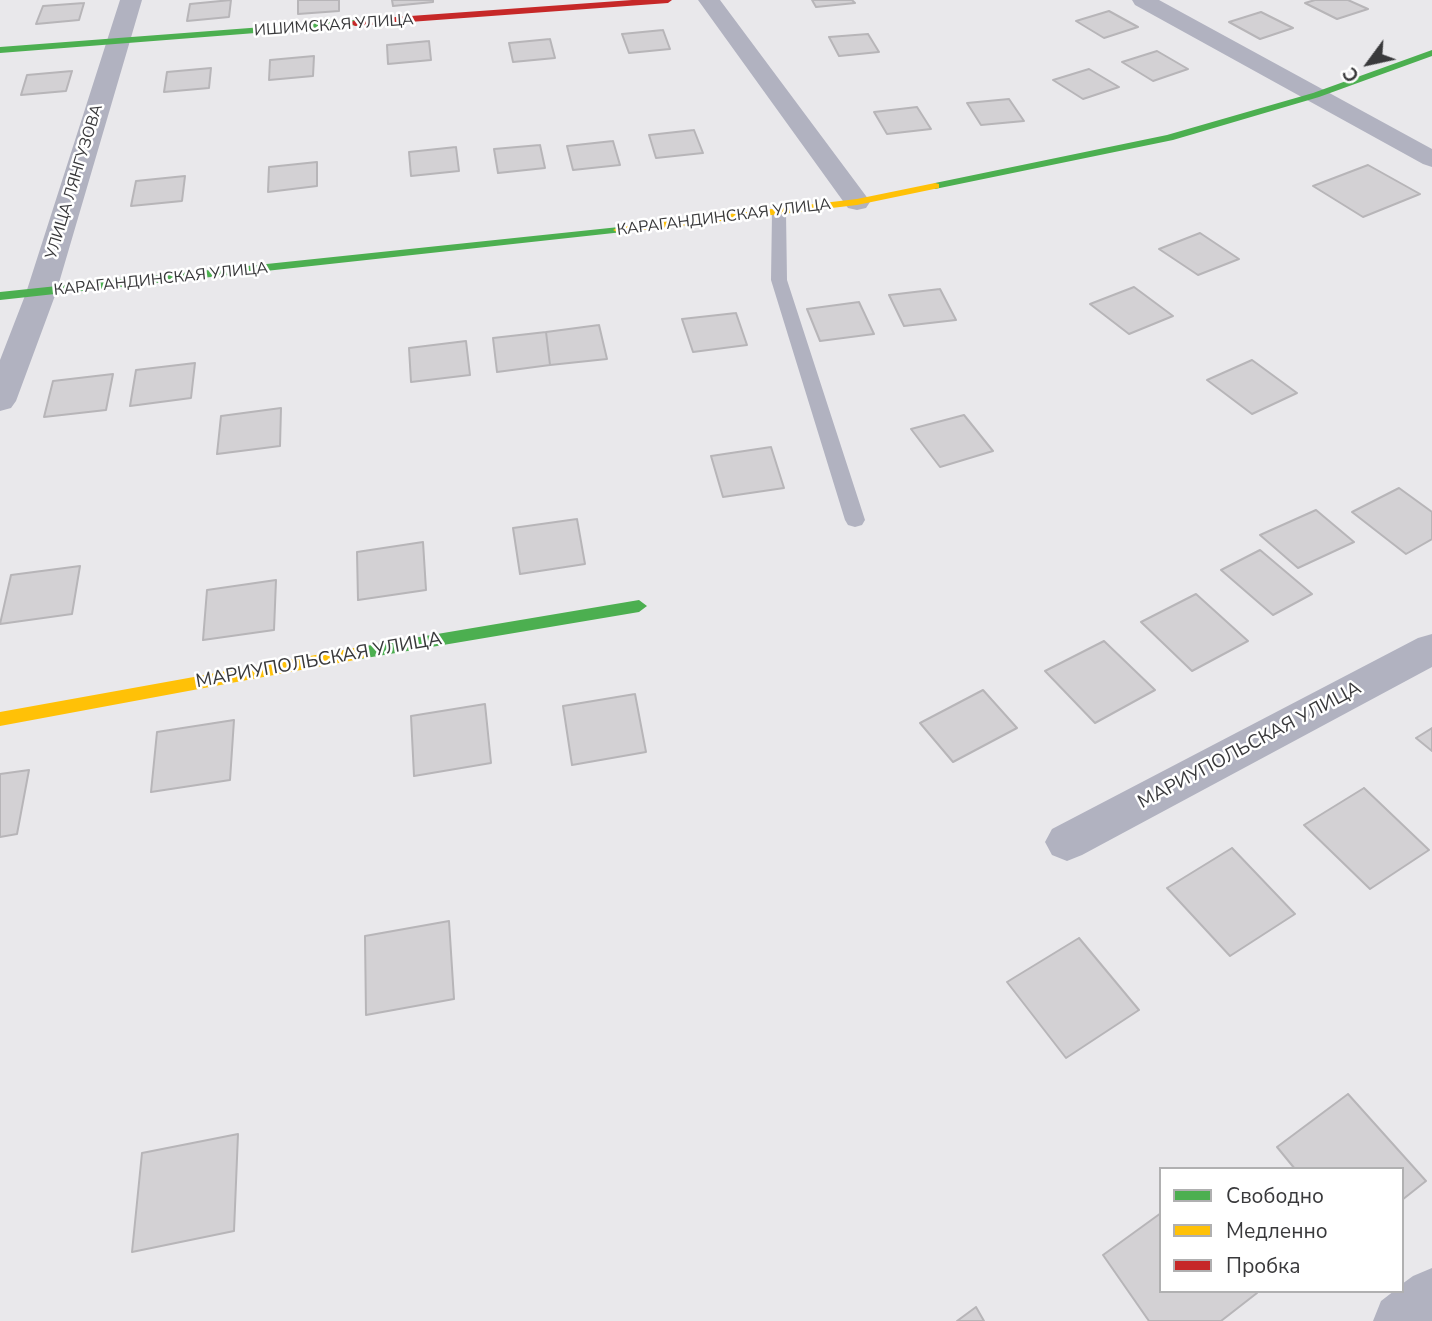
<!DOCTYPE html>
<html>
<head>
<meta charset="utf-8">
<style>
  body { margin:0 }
  #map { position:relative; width:1432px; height:1321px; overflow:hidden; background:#e9e8eb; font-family:"Nunito Sans",sans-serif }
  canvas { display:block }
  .legend { position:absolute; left:1159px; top:1167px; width:245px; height:126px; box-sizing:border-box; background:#fff; border:2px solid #b0b0b1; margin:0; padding:9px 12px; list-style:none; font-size:21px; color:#39393b }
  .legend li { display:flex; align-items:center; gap:14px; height:35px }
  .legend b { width:35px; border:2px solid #b0b0b1 }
  .north { position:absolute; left:1334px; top:28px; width:70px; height:70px; -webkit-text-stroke:5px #fff; paint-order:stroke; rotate:237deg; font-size:19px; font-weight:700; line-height:28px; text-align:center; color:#39393b }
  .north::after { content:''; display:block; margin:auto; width:24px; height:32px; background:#39393b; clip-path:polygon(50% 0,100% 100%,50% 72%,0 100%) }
</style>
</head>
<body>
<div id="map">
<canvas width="1432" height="1321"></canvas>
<ul class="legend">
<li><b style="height:9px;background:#4caf50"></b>Свободно</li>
<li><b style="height:9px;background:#ffc107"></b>Медленно</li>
<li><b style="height:9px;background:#c62828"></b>Пробка</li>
</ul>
<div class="north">С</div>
</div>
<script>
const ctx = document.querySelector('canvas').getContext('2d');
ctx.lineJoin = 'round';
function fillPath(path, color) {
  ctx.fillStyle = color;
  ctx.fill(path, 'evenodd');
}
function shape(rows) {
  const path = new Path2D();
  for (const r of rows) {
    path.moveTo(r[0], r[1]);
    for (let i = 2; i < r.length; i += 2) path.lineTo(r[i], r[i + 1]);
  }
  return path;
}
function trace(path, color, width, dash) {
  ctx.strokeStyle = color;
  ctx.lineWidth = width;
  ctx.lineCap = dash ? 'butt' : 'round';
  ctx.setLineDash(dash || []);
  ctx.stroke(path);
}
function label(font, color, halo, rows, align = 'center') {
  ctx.font = font + ' "Nunito Sans",sans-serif';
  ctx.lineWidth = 5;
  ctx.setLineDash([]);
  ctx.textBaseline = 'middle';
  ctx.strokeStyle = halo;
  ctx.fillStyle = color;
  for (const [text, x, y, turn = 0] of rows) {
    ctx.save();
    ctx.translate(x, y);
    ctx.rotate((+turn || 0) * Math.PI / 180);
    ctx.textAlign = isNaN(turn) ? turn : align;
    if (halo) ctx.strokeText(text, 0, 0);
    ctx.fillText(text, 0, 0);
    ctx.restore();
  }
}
const building = shape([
  [231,0,229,17,187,21,190,4,231,0],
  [298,0,339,0,339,11,298,14,298,0],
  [392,0,433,0,433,2,393,6,392,0],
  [812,0,852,0,855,3,816,7,812,0],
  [1315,0,1348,0,1368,9,1337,19,1305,3,1315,0],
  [84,3,79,20,36,24,43,6,84,3],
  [1109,11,1138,27,1104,38,1076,21,1109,11],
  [1261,12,1293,28,1260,39,1229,22,1261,12],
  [663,30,670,49,629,53,622,34,663,30],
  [868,34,879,52,839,56,829,37,868,34],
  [550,39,555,58,513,62,509,43,550,39],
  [429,41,431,60,388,64,387,45,429,41],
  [1157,51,1188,69,1153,81,1122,62,1157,51],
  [314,56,313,76,269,80,270,60,314,56],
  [211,68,209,88,164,92,167,72,211,68],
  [1089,69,1119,87,1083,99,1053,80,1089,69],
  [72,71,66,91,21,95,27,75,72,71],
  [1009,99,1024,121,981,125,967,103,1009,99],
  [917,107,931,129,887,134,874,112,917,107],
  [694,130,703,153,656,158,649,135,694,130],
  [613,141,620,165,573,170,567,146,613,141],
  [540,145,545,168,498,173,494,149,540,145],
  [456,147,459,171,411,176,409,152,456,147],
  [317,162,317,186,268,192,269,167,317,162],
  [1368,165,1420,194,1363,217,1313,186,1368,165],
  [185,176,182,201,131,206,136,181,185,176],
  [1200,233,1239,259,1198,275,1159,249,1200,233],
  [1134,287,1173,316,1129,334,1090,304,1134,287],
  [940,289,956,320,904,326,889,295,940,289],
  [859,302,874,334,820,341,807,309,859,302],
  [736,313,747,345,693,352,682,319,736,313],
  [599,325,607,359,550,365,546,332,599,325],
  [546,332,550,365,497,372,493,338,546,332],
  [466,341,470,375,411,382,409,348,466,341],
  [1252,360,1297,393,1252,414,1207,380,1252,360],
  [195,363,191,398,130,406,136,370,195,363],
  [113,374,106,410,44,417,53,381,113,374],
  [281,408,280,446,217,454,221,416,281,408],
  [964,415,993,451,940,467,911,429,964,415],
  [771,447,784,488,723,497,711,456,771,447],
  [1399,488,1432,512,1432,539,1406,554,1352,512,1399,488],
  [1316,510,1354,542,1298,568,1260,535,1316,510],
  [577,519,585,564,520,574,513,528,577,519],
  [423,542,426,590,358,600,357,552,423,542],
  [1260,550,1312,594,1273,615,1221,570,1260,550],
  [80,566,72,614,0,624,11,575,80,566],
  [276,580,274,630,203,640,207,590,276,580],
  [1196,594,1248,641,1192,671,1141,622,1196,594],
  [1104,641,1155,690,1095,723,1045,671,1104,641],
  [983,690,1017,728,953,762,920,723,983,690],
  [635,694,646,752,572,765,563,706,635,694],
  [485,704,491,763,414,776,411,716,485,704],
  [234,720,230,780,151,792,157,732,234,720],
  [1432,728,1432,751,1416,738,1432,728],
  [29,770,17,834,0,837,0,774,29,770],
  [1364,788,1429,850,1370,889,1304,825,1364,788],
  [1232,848,1295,914,1230,956,1167,888,1232,848],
  [449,921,454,999,366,1015,365,936,449,921],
  [1079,938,1139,1010,1066,1058,1007,982,1079,938],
  [1348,1094,1426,1181,1402,1200,1402,1169,1295,1169,1277,1147,1348,1094],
  [238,1134,234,1231,132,1252,142,1153,238,1134],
  [1161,1213,1161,1291,1255,1291,1257,1293,1221,1321,1149,1321,1103,1255,1161,1213],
  [976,1307,984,1321,957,1321,976,1307]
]);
fillPath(building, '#d3d1d4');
trace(building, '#b7b5b8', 2);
fillPath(shape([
  [779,209,786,213,787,280,865,520,862,525,855,527,848,525,845,520,771,280,772,213,779,209]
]), '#b1b2c0');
fillPath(shape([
  [120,0,142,0,56,293,16,401,11,408,0,411,0,360,26,293,120,0],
  [698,0,720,0,866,196,870,202,866,208,857,210,848,208,698,0],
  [1132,0,1159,0,1432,149,1432,167,1423,164,1135,5,1132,0],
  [1432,634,1432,667,1082,855,1067,861,1052,855,1045,842,1052,829,1418,638,1432,634],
  [1432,1268,1432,1321,1373,1321,1381,1301,1394,1291,1402,1291,1402,1284,1413,1276,1432,1268]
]), '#b1b2c0');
fillPath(shape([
  [355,20,358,21,358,25,0,53,0,47,355,20],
  [1432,50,1432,56,1319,97,1173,140,935,189,930,186,935,183,1167,135,1313,93,1432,50],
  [619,227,625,230,623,232,0,300,0,292,619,227],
  [639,600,647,606,639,612,360,659,354,657,352,653,354,649,360,647,639,600]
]), '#4caf50');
fillPath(shape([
  [935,183,939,184,939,188,857,205,619,233,613,230,619,227,857,199,935,183],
  [360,647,366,649,368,653,366,657,360,659,0,726,0,712,360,647]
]), '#ffc107');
fillPath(shape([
  [632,0,672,0,668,3,355,26,350,23,355,20,632,0]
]), '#c62828');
label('16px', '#39393b', '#fff', [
  ["ИШИМСКАЯ УЛИЦА",334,26,-4],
  ["УЛИЦА ЛЯНГУЗОВА",75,182,-73],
  ["КАРАГАНДИНСКАЯ УЛИЦА",724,218,-7],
  ["КАРАГАНДИНСКАЯ УЛИЦА",161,280,-6]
]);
label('19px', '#39393b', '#fff', [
  ["МАРИУПОЛЬСКАЯ УЛИЦА",319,661,-10],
  ["МАРИУПОЛЬСКАЯ УЛИЦА",1250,746,-28]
]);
</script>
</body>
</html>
